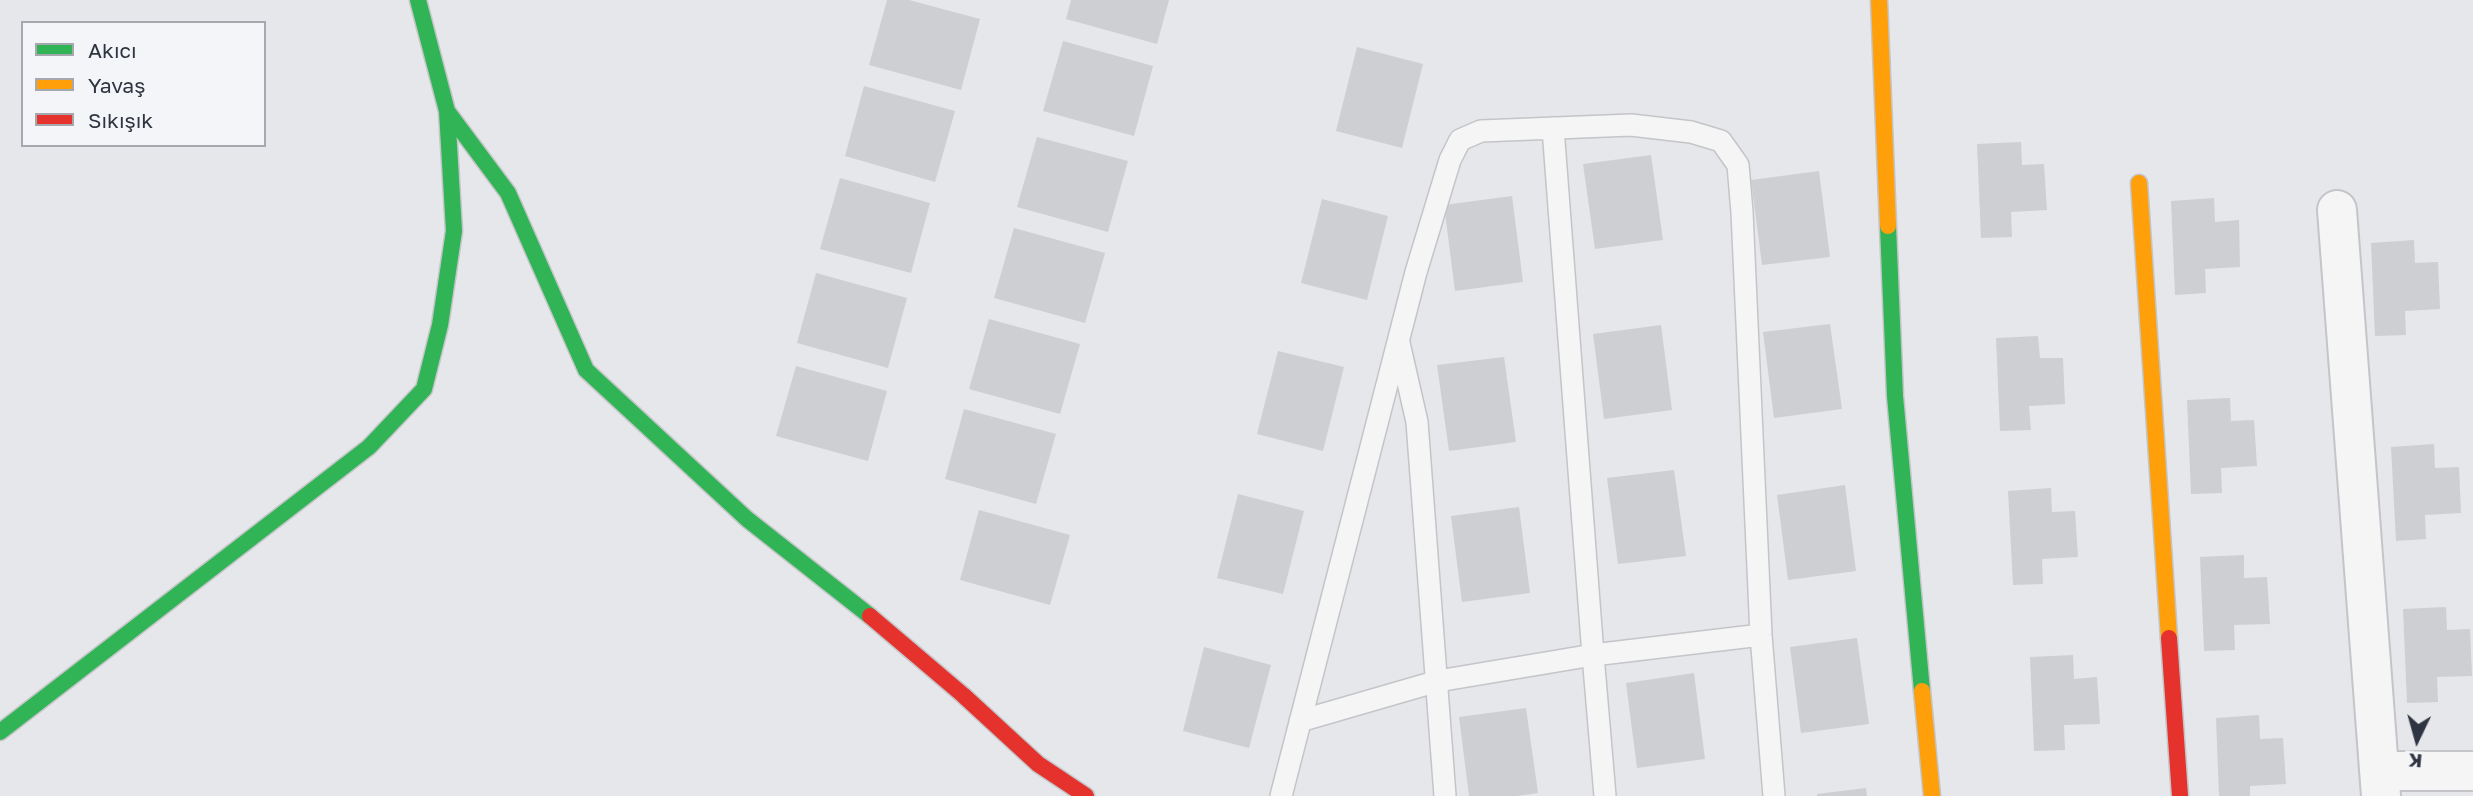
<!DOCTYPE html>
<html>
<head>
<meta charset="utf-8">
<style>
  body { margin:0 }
  #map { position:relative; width:2473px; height:796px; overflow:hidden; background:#e5e7ea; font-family:"Golos Text",sans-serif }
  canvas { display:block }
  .legend { position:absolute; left:21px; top:21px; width:245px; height:126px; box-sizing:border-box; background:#f4f5f8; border:2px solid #a5a8af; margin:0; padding:9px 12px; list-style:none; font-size:21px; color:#2e3441 }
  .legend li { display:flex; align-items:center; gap:14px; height:35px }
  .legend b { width:35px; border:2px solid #a5a8af }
  .north { position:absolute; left:2382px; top:705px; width:70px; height:70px; -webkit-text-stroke:5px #f4f5f8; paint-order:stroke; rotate:185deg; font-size:19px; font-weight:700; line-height:28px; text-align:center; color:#2e3441 }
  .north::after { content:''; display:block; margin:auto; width:24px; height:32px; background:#2e3441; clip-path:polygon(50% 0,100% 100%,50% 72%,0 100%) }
</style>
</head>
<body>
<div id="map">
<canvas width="2473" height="796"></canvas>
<ul class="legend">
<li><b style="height:9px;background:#30b455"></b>Akıcı</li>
<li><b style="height:9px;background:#ff9f0a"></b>Yavaş</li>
<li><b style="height:9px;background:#e5322d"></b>Sıkışık</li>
</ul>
<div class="north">K</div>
</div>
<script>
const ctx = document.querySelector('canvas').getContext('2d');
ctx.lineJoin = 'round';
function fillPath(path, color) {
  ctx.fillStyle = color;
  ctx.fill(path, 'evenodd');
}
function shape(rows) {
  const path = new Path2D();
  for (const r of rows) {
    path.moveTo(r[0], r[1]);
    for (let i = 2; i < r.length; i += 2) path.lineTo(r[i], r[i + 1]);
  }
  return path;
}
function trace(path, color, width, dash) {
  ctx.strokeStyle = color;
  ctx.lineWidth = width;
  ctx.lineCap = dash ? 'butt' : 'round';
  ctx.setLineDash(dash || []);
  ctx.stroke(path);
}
fillPath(shape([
  [887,0,909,0,980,19,961,90,869,65],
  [1071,0,1169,0,1157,44,1066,19],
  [1063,41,1153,66,1134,136,1043,111],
  [1357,47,1423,64,1402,148,1336,131],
  [864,86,955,111,935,182,845,156],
  [1037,137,1128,161,1108,232,1017,207],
  [2021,142,2022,165,2044,164,2047,210,2011,212,2012,237,1981,238,1977,144],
  [1651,155,1663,240,1595,249,1583,164],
  [1819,171,1830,257,1762,265,1751,180],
  [840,178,930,203,911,273,820,249],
  [1512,196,1523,282,1455,291,1444,205],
  [2214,198,2215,222,2239,220,2240,267,2205,269,2206,293,2175,295,2171,201],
  [1322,199,1388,216,1367,300,1301,283],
  [1014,228,1105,253,1085,323,994,298],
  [2414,240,2415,263,2438,262,2440,309,2405,311,2406,335,2375,336,2371,243],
  [816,273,907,298,888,368,797,343],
  [989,319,1080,344,1060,414,969,389],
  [1830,324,1842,409,1774,418,1763,332],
  [1661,325,1672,410,1604,419,1593,334],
  [2038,336,2040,358,2063,358,2065,404,2029,406,2031,430,2000,431,1996,338],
  [1278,351,1344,367,1323,451,1257,434],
  [1504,357,1516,442,1449,451,1437,365],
  [796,366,887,391,868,461,776,436],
  [2230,398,2231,421,2254,420,2257,466,2221,468,2222,493,2191,494,2187,400],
  [964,409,1056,434,1036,504,945,479],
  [2434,444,2435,468,2459,467,2461,513,2425,515,2426,539,2396,541,2391,447],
  [1674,470,1686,556,1618,564,1607,478],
  [1845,485,1856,571,1788,580,1777,495],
  [2051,488,2052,512,2075,511,2078,557,2042,559,2043,584,2013,585,2008,491],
  [1238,494,1304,511,1283,594,1217,578],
  [1519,507,1530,593,1462,602,1451,516],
  [979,510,1070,535,1050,605,960,580],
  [2244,555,2244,578,2267,577,2270,624,2234,625,2235,650,2204,651,2200,557],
  [2446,607,2447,630,2470,629,2472,676,2437,677,2438,702,2407,703,2403,609],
  [1857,638,1869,724,1801,733,1790,647],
  [1204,647,1271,665,1249,748,1183,731],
  [2073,655,2074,679,2097,677,2100,724,2064,725,2065,750,2034,751,2030,657],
  [1694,673,1705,759,1637,768,1626,683],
  [1526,708,1538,793,1517,796,1469,796,1459,717],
  [2259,715,2260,739,2283,738,2286,784,2250,786,2250,796,2219,796,2216,718],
  [1866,788,1867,796,1817,796,1817,794]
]), '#cecfd2');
const lane = shape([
  [1553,128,1593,655,1605,796],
  [1399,343,1417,422,1445,796],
  [1300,721,1438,681,1593,655,1761,635],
  [1281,796,1416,272,1450,160,1460,140,1481,131,1631,125,1691,132,1721,141,1738,165,1742,212,1761,635,1774,796]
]);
const street = shape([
  [2337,210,2381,796],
  [2379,771,2473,771]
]);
const fast = shape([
  [418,0,447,111,508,193,586,370,747,519,870,616],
  [1888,226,1895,396,1922,691],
  [0,732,369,447,424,389,440,325,454,231,447,111]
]);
const slow = shape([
  [1879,0,1888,226],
  [2139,183,2169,638],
  [1922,691,1932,796]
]);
const jam = shape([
  [870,616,963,695,1038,764,1086,796],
  [2169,638,2180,796]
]);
trace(lane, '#c4c5c8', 24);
trace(street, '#c4c5c8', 42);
trace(fast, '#c4c5c8', 19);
trace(slow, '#c4c5c8', 19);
trace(jam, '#c4c5c8', 19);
trace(lane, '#f5f5f6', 21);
trace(street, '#f5f5f6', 38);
trace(fast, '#30b455', 16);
trace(slow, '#ff9f0a', 16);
trace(jam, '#e5322d', 16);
</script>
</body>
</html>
